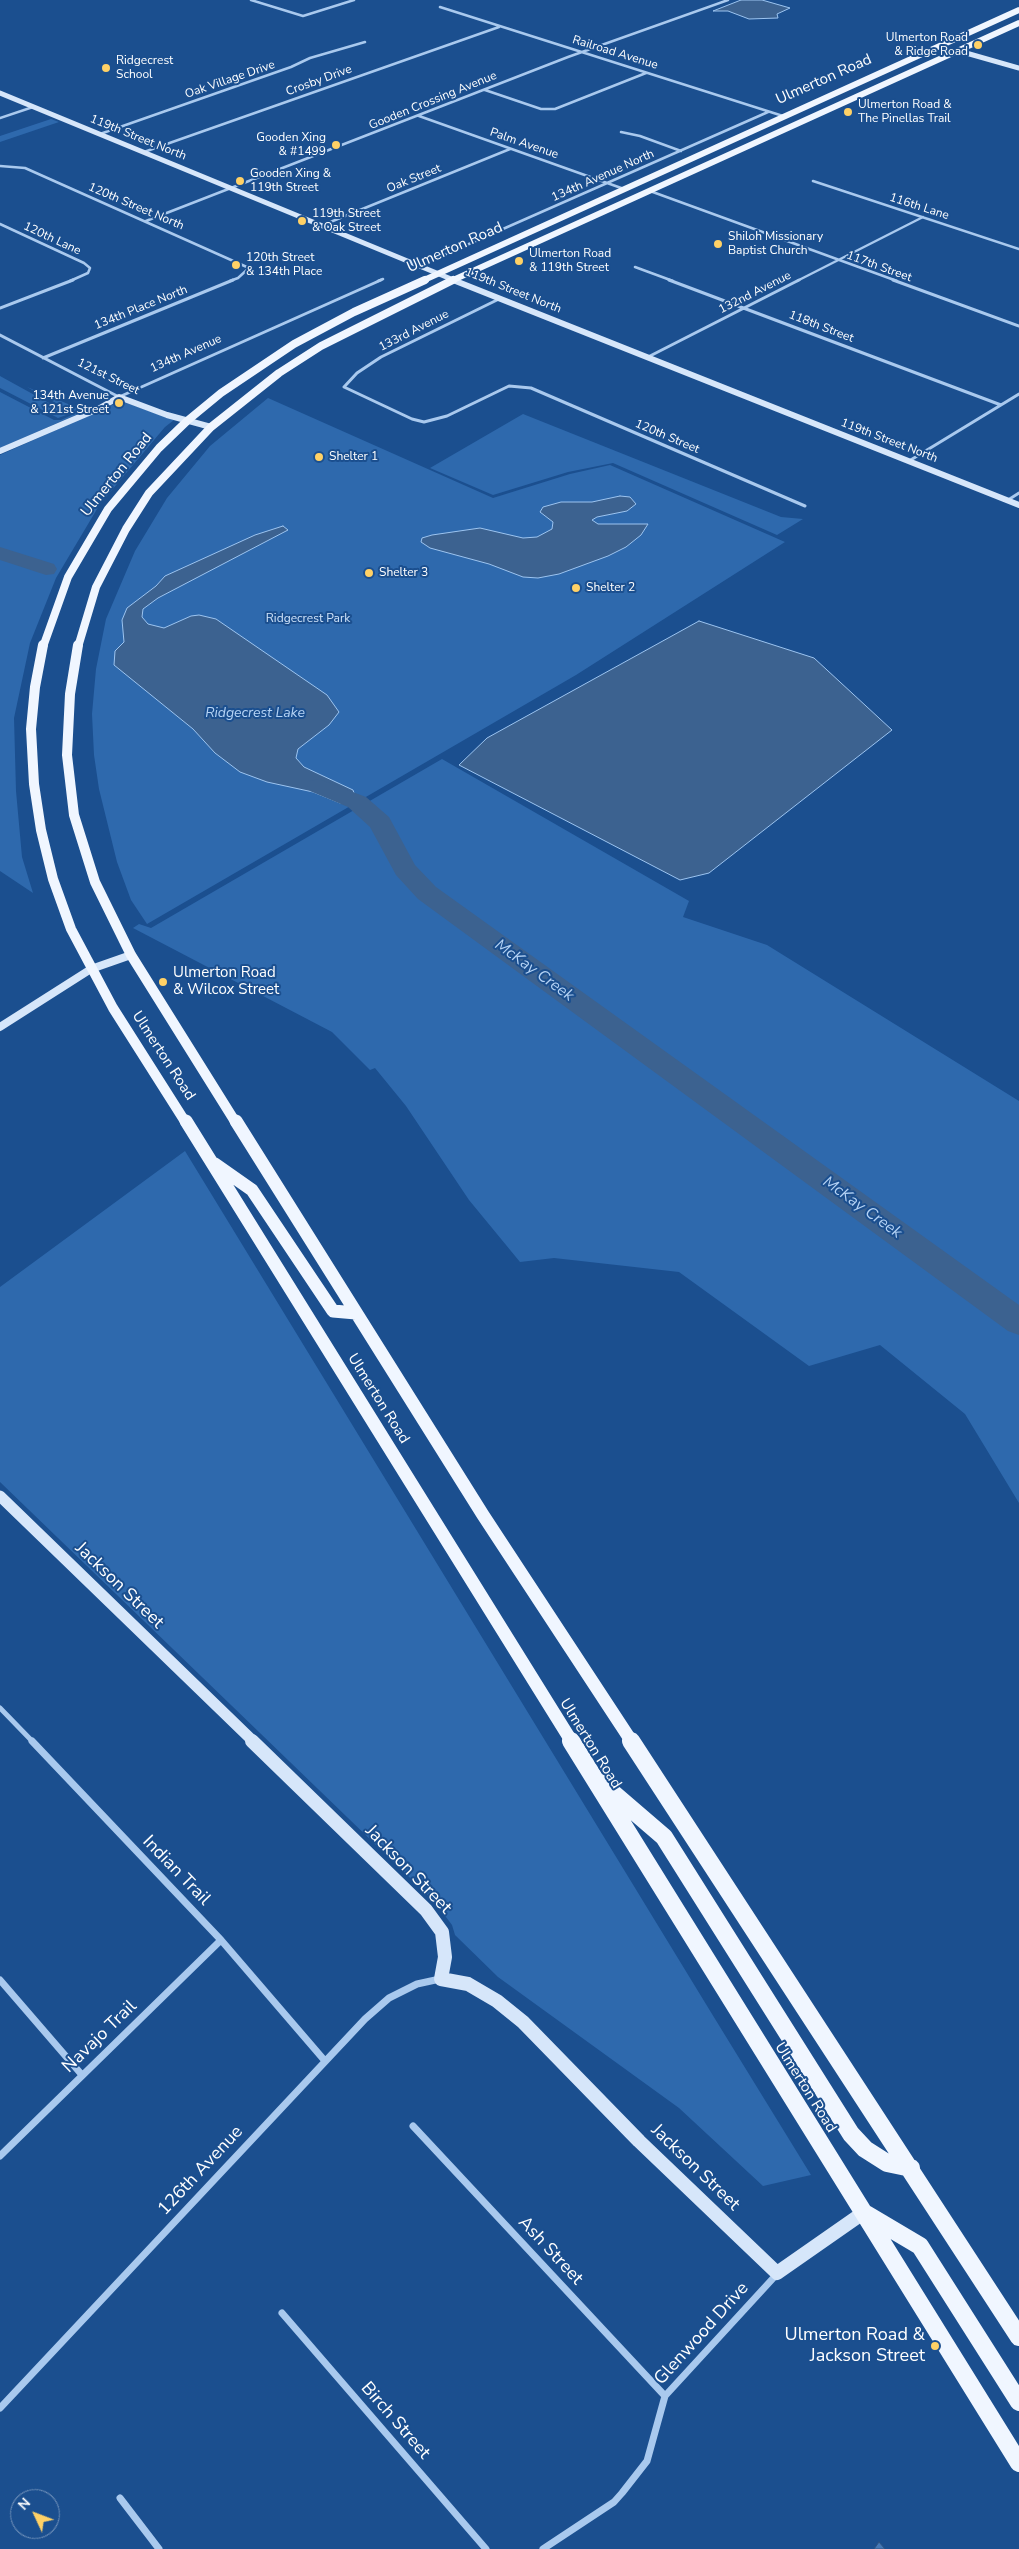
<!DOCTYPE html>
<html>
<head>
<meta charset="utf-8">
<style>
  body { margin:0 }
  #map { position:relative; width:1019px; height:2549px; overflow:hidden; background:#1b4f8f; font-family:"Nunito Sans",sans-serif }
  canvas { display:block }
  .north { position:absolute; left:10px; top:2489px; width:50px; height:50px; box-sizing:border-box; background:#1b4f8f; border:1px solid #7695bc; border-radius:50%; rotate:313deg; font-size:14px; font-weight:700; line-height:20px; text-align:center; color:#fff }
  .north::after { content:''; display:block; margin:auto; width:18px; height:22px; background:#ffd166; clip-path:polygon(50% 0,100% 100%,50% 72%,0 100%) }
</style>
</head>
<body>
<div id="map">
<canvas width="1019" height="2549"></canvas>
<div class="north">N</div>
</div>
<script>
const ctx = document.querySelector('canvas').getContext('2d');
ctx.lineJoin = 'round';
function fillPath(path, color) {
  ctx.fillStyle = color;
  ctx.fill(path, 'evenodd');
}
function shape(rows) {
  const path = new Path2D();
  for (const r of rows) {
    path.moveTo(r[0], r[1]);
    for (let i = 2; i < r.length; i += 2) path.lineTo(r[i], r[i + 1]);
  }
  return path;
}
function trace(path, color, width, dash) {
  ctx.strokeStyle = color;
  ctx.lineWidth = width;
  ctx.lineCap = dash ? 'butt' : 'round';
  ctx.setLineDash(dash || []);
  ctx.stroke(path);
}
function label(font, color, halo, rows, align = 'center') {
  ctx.font = font + ' "Nunito Sans",sans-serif';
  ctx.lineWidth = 4;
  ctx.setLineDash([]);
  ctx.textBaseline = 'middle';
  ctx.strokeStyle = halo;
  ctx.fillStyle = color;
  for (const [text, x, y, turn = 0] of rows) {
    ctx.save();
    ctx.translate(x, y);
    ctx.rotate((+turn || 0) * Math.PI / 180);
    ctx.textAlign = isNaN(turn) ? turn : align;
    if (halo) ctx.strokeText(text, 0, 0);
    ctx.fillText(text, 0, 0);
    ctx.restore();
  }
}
fillPath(shape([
  [51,119,59,122,0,142,0,136],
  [0,376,69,414,58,418,0,388],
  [27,387,85,411,0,448,0,392,54,420,61,420,72,415,72,412],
  [268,398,493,498,570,474,610,465,785,542,576,675,147,924,131,900,117,862,99,789,94,755,92,714,96,669,106,619,135,551,167,498,210,446],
  [121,401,174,420,165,427,100,504,56,578,30,643,14,718,16,791,22,857,33,893,0,871,0,455],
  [523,414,781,517,803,519,777,535,613,463,568,472,493,495,430,468],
  [442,759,689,901,683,917,767,945,1019,1101,1019,1503,965,1414,880,1345,809,1366,679,1272,554,1258,520,1262,469,1200,406,1106,375,1068,370,1070,332,1032,133,928,139,924,151,928],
  [185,1151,712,2014,811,2175,763,2186,679,2108,498,1977,455,1935,452,1925,434,1901,0,1482,0,1287]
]), '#2e69ad');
const water = shape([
  [741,0,762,0,790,8,777,14,778,18,749,19,728,11,713,11,741,0],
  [620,496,630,497,636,504,627,511,597,517,592,520,598,524,648,524,641,535,626,547,608,556,559,574,538,578,523,577,489,564,430,548,421,542,422,538,432,535,480,528,523,538,537,537,552,529,553,522,540,512,543,507,561,502,592,502,620,496],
  [283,526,288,530,158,598,143,609,142,617,148,624,164,628,191,616,199,615,216,619,327,695,339,712,329,725,298,749,296,758,304,767,353,790,357,802,340,803,313,792,267,782,240,772,215,753,193,729,114,665,115,651,124,642,122,620,127,608,156,586,165,576,255,535,283,526],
  [699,621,814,658,892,730,709,873,680,880,459,765,487,738,699,621]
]);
fillPath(water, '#3c6290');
trace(water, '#9cc4f0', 1);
fillPath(shape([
  [0,547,54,564,57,569,54,574,46,575,0,560,0,547],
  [319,779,366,797,389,817,415,865,436,887,1019,1305,1019,1335,1008,1331,418,899,396,875,370,827,348,807,310,791,307,786,310,781,319,779]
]), '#3c6290');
const building = shape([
  [879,2542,885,2549,874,2549,879,2542]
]);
fillPath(building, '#4478b7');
trace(building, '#305480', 1);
trace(shape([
  [251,0,303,16,354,0],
  [440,7,783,116],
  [485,90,541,109,555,109,646,73],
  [419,116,624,189],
  [0,118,33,107],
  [621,132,640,136,681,151],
  [100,134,291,67,310,58,365,42],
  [144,152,499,27],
  [0,166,25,168,249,268,238,278,230,281],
  [813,181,1019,249],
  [650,191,897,281],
  [146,221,568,57,728,0],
  [0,224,84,263,90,268,88,273,70,281],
  [323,225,510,149],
  [444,255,768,112],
  [635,267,673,281],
  [378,281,383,279],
  [797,281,923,217]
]), '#a9c9ee', 2.5);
trace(shape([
  [669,280,1001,405],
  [893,280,1019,326],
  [499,299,381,357,357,373,344,387,412,419,424,422,447,416,509,386,531,388,805,506],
  [0,308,73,280],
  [0,335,119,397,381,280],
  [648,357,799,280],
  [43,358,233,280],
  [909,461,1019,394],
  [1008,500,1019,493]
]), '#a9c9ee', 3);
trace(shape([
  [0,1708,33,1742]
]), '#a9c9ee', 5);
trace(shape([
  [32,1741,221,1940,325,2061],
  [0,1980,82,2075],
  [413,2126,665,2396],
  [0,2156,221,1940],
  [282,2313,486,2549],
  [0,2408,365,2019,389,1998,417,1984,440,1979],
  [120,2498,159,2549],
  [543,2549,614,2502,622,2493,647,2461,665,2396,777,2274]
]), '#a9c9ee', 7);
trace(shape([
  [959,51,1019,68],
  [0,93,456,281]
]), '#d6e6fa', 5);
trace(shape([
  [453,280,1019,505],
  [0,451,98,409,119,397,167,415,211,427]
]), '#d6e6fa', 6);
trace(shape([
  [0,1027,91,969,131,955]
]), '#d6e6fa', 8);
trace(shape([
  [0,1496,254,1742]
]), '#d6e6fa', 11);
trace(shape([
  [252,1741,426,1910,442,1932,445,1957,441,1979,468,1984,497,2001,523,2022,639,2141,777,2273,863,2213]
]), '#d6e6fa', 14);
trace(shape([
  [422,281,1019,10],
  [451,281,1019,23]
]), '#f0f6ff', 6);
trace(shape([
  [43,647,68,577,108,509,159,448,187,421,221,393,294,344,354,312,425,280],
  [78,647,96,587,126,529,149,493,211,427,279,373,321,346,453,280]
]), '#f0f6ff', 8);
trace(shape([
  [43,645,35,687,31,729,34,784,41,830,53,879,71,929,113,1008,186,1123],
  [78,645,70,694,67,755,74,815,95,882,131,955,236,1123]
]), '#f0f6ff', 10);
trace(shape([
  [186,1121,572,1742],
  [236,1121,483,1515,632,1742],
  [215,1164,252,1190,333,1311,356,1313]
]), '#f0f6ff', 13);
trace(shape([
  [571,1741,1019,2463],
  [631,1741,1019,2337],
  [600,1782,664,1837,851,2134,865,2149,887,2163,911,2168],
  [866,2214,920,2246,1019,2402]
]), '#f0f6ff', 18);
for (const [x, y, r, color] of [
  [978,45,5,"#ffd166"],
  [106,68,5,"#ffd166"],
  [848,112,5,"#ffd166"],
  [336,145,5,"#ffd166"],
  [240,181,5,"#ffd166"],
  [302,221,5,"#ffd166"],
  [718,244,5,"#ffd166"],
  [519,261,5,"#ffd166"],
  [236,265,5,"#ffd166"],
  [119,403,5,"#ffd166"],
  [319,457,5,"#ffd166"],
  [369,573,5,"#ffd166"],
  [576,588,5,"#ffd166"],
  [163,982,5,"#ffd166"],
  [935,2346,5,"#ffd166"]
]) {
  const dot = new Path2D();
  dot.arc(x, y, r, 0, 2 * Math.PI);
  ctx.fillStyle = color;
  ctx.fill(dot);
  trace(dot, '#1b4f8f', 2);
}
label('12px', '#fff', '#1b4f8f', [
  ["Ulmerton Road",968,38,"right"],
  ["& Ridge Road",968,52,"right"],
  ["Ridgecrest",116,61],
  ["School",116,75],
  ["Ulmerton Road &",858,105],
  ["The Pinellas Trail",858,119],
  ["Gooden Xing",326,138,"right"],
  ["& #1499",326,152,"right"],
  ["Gooden Xing &",250,174],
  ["119th Street",250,188],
  ["119th Street",312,214],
  ["& Oak Street",312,228],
  ["Shiloh Missionary",728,237],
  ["Baptist Church",728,251],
  ["Ulmerton Road",529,254],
  ["& 119th Street",529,268],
  ["120th Street",246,258],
  ["& 134th Place",246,272],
  ["134th Avenue",109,396,"right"],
  ["& 121st Street",109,410,"right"],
  ["Shelter 1",329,457],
  ["Shelter 3",379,573],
  ["Shelter 2",586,588]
], 'left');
label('12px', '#fff', '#1b4f8f', [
  ["Railroad Avenue",615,53,17],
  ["Oak Village Drive",230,80,-19],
  ["Crosby Drive",319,81,-20],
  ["Gooden Crossing Avenue",433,101,-22],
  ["119th Street North",138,138,22],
  ["Palm Avenue",524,144,19],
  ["134th Avenue North",603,176,-24],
  ["Oak Street",414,179,-22],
  ["120th Street North",136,207,23],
  ["116th Lane",919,207,18],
  ["120th Lane",52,239,25],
  ["117th Street",879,267,20],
  ["119th Street North",513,291,22],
  ["132nd Avenue",755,293,-27],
  ["134th Place North",141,308,-22],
  ["118th Street",821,327,21],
  ["133rd Avenue",414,331,-27],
  ["134th Avenue",186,354,-24],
  ["121st Street",108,377,26],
  ["120th Street",667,437,23],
  ["119th Street North",889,441,21]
]);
label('12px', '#cfe3fa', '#1b4f8f', [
  ["Ridgecrest Park",308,619]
]);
label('italic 14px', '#b5d3f5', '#1b4f8f', [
  ["Ridgecrest Lake",255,714]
]);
label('15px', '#fff', '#1b4f8f', [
  ["Ulmerton Road",824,80,-24],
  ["Ulmerton Road",455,248,-24],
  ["Ulmerton Road",117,475,-51],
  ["Ulmerton Road",163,1056,57],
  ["Ulmerton Road",378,1399,58],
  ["Ulmerton Road",590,1744,58],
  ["Ulmerton Road",805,2088,58]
]);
label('15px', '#fff', '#1b4f8f', [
  ["Ulmerton Road",173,973],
  ["& Wilcox Street",173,990]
], 'left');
label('italic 16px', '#b5d3f5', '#1b4f8f', [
  ["McKay Creek",534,971,36],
  ["McKay Creek",862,1208,36]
]);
label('18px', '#fff', '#1b4f8f', [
  ["Jackson Street",119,1586,44],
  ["Jackson Street",408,1870,46],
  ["Indian Trail",176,1871,46],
  ["Navajo Trail",100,2037,-44],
  ["Jackson Street",695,2168,44],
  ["126th Avenue",201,2171,-47],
  ["Ash Street",550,2251,47],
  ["Glenwood Drive",702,2334,-48],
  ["Birch Street",395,2421,49]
]);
label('18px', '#fff', '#1b4f8f', [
  ["Ulmerton Road &",925,2336],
  ["Jackson Street",925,2357]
], 'right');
</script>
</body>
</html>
